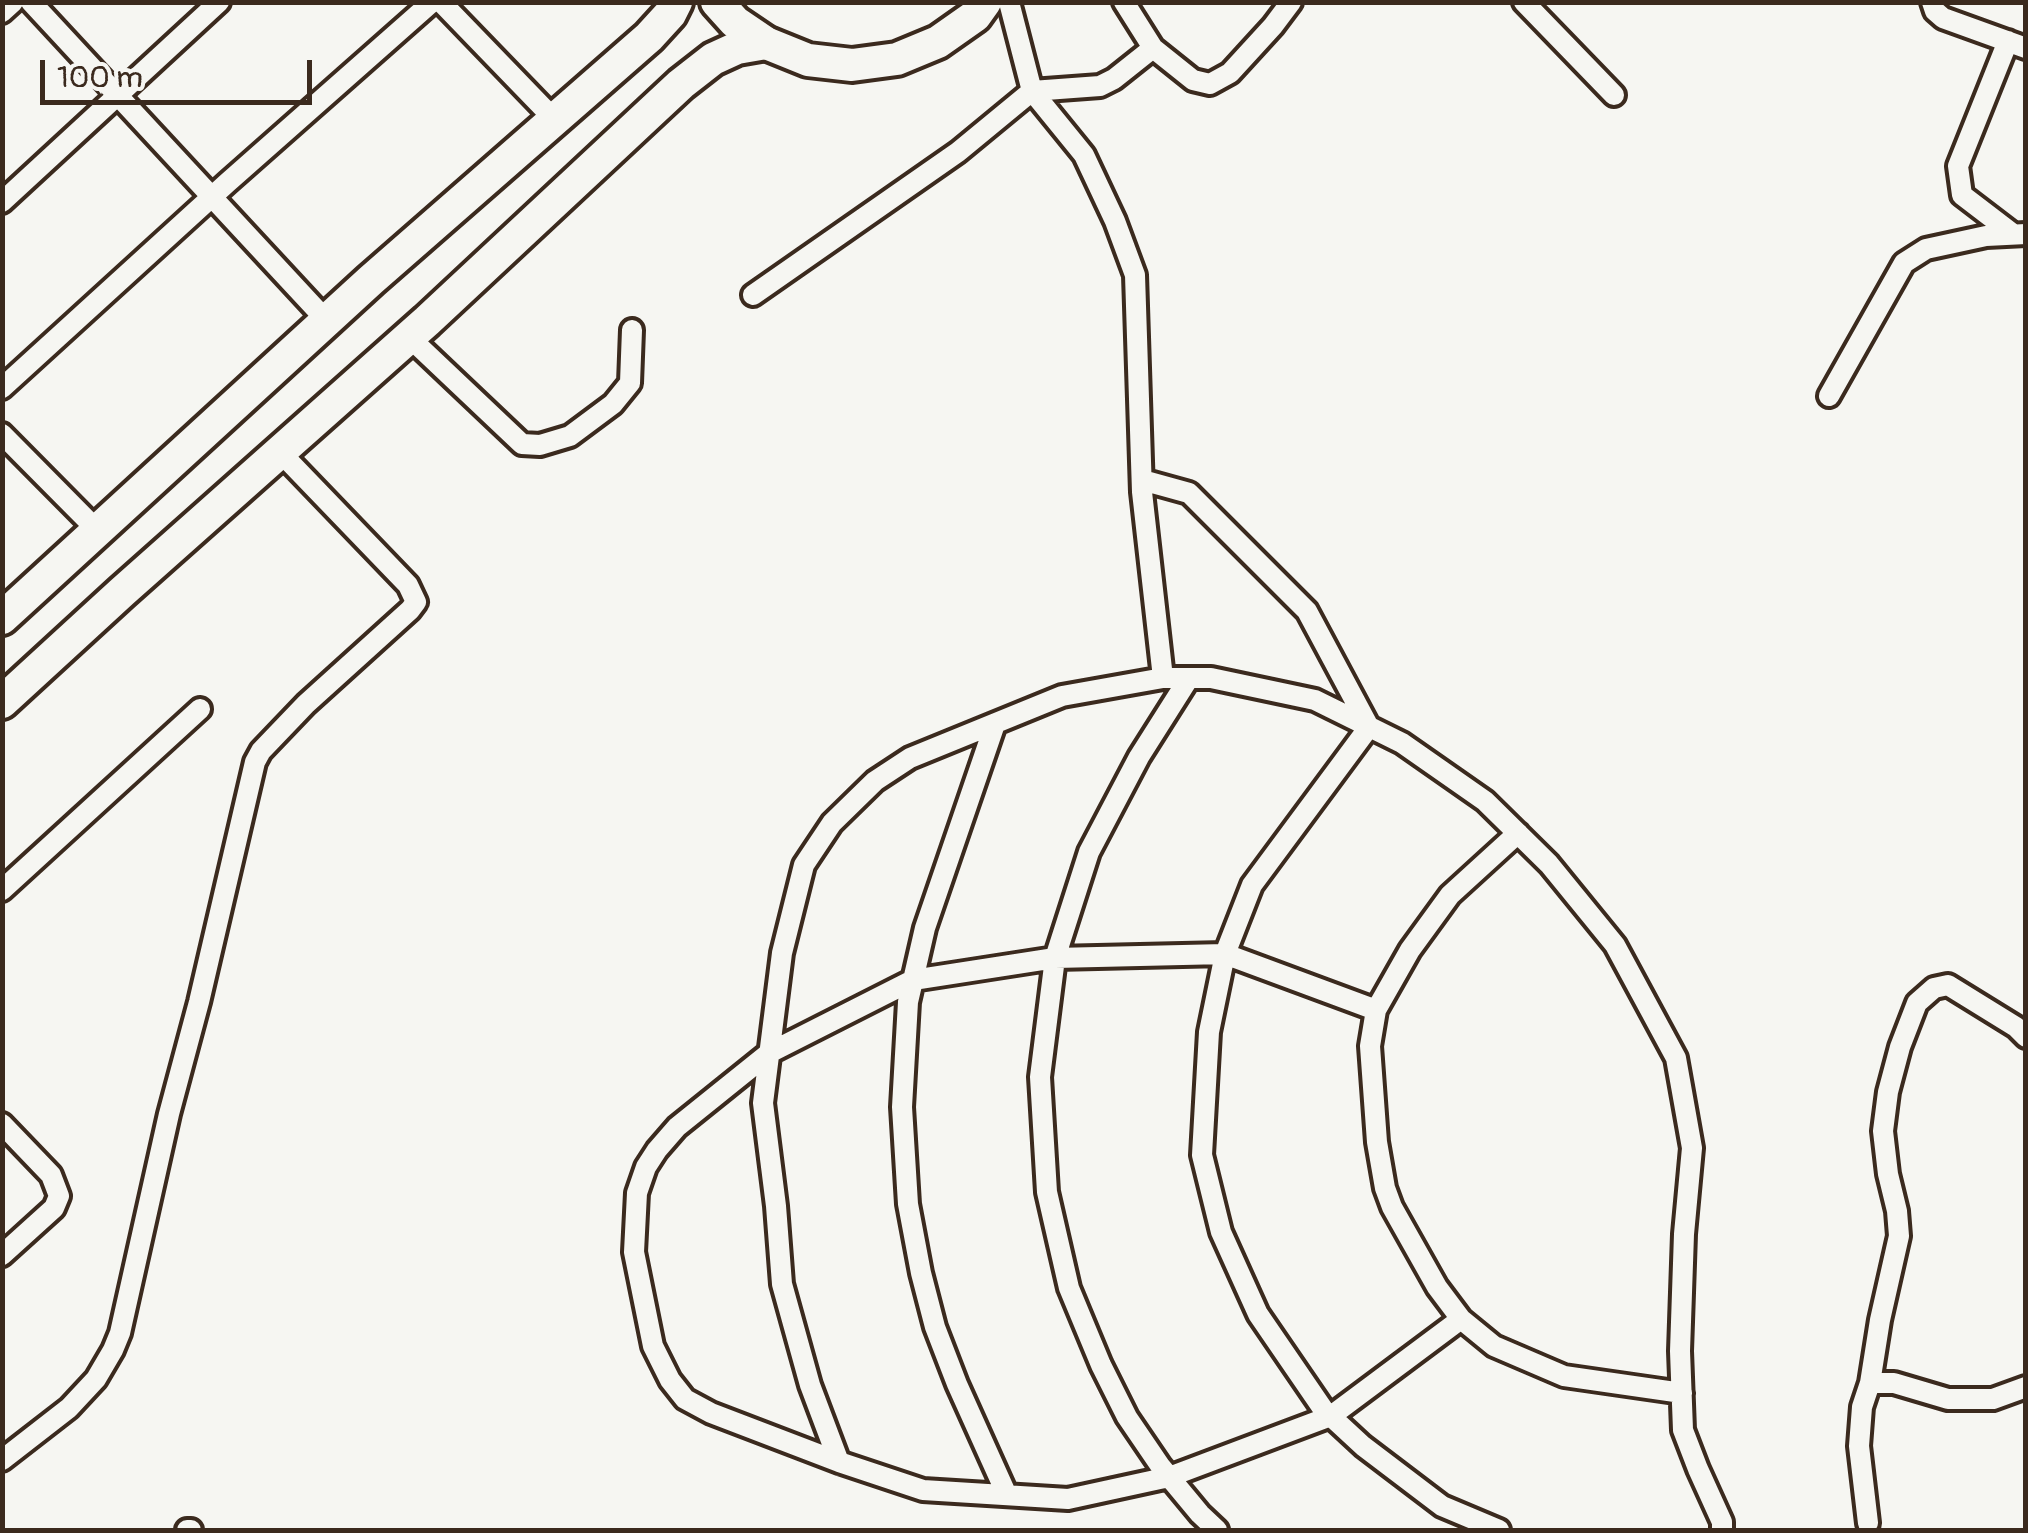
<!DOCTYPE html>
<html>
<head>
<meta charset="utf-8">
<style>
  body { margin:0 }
  #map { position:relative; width:2028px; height:1533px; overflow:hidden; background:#f6f6f2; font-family:Pangolin,sans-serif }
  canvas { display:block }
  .frame { position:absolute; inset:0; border:5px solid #3b2a1e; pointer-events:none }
  .scale { position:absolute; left:40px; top:60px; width:272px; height:45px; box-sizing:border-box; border:5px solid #3b2a1e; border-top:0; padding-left:12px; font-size:30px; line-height:35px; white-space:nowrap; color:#3b2a1e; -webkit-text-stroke:8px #f6f6f2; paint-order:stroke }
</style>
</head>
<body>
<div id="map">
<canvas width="2028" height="1533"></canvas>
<div class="frame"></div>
<div class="scale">100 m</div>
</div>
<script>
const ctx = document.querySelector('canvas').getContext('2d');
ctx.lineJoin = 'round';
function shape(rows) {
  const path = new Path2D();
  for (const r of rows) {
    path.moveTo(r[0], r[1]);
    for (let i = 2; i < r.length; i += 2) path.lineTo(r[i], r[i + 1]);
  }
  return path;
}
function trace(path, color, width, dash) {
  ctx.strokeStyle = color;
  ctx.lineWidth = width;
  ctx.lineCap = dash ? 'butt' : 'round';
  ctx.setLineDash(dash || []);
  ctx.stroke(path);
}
const minor = shape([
  [31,2,327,321],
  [441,2,555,120],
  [1009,2,1032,91,1084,155,1115,221,1135,275,1142,492,1163,678],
  [1124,2,1153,48,1193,80,1210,84,1230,73,1273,26,1291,2],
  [1524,2,1614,95],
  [1932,2,1935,11,1943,18,2026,48],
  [2,12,13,2],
  [2008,41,1958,166,1962,195,2013,234],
  [2,202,219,2],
  [753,295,958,152,1032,91,1100,86,1114,79,1153,48],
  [409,337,522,444,540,445,570,436,613,404,630,383,632,330],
  [2,388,227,183,432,2],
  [1829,396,1904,263,1926,249,1986,236,2026,234],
  [2,434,98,531],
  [1142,480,1189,493,1307,611,1369,727,1252,885,1225,954,1209,1032,1202,1155,1221,1232,1258,1314,1323,1409,1363,1446,1442,1506,1499,1530],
  [1189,678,1139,757,1089,852,1055,958,1040,1077,1047,1192,1069,1288,1101,1365,1127,1417,1161,1467,1200,1514,1217,1530],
  [995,724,925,928,908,1002,902,1107,908,1204,921,1273,935,1327,957,1384,1006,1493],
  [1518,833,1450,895,1410,950,1376,1010,1370,1046,1377,1142,1385,1188,1392,1207,1437,1287,1461,1319,1494,1346,1564,1376,1682,1393],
  [2,890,200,709],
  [1376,1010,1225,954,1055,958,913,980,769,1053,677,1127,657,1150,646,1167,637,1193,634,1252,653,1346,670,1380,685,1399,711,1413,839,1462,923,1490,1068,1499,1169,1477,1331,1416,1461,1319],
  [2,1124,51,1175,59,1196,54,1208,2,1255],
  [1870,1383,1880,1320,1899,1236,1897,1211,1888,1174,1883,1131,1888,1092,1900,1047,1917,1003,1934,988,1948,985,2016,1027,2026,1037],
  [2,1460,69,1408,96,1379,113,1350,120,1333,169,1114,199,1002,255,762,261,751,306,704,410,610,416,602,408,585,280,452],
  [839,1462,810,1385,782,1284,776,1206,763,1103,782,953,804,865,832,823,875,781,910,758,1062,696,1163,678,1211,678,1315,700,1402,743,1485,801,1549,864,1615,945,1676,1058,1692,1148,1684,1234,1680,1351,1683,1430,1698,1469,1722,1522,1722,1530],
  [1868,1523,1859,1446,1862,1407,1870,1383,1894,1383,1948,1399,1993,1399,2026,1387],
  [187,1530,191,1530]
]);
const primary = shape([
  [2,618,371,280,649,37,670,14,676,2],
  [2,702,122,592,427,321,681,84,713,59,737,48,766,43]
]);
const trunk = shape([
  [717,2,735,22,766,43,808,60,852,65,897,59,938,42,975,16,985,2]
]);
trace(minor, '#3b2a1e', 28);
trace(primary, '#3b2a1e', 40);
trace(trunk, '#3b2a1e', 40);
trace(minor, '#f6f6f2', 20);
trace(primary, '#f6f6f2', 32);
trace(trunk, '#f6f6f2', 32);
</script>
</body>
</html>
